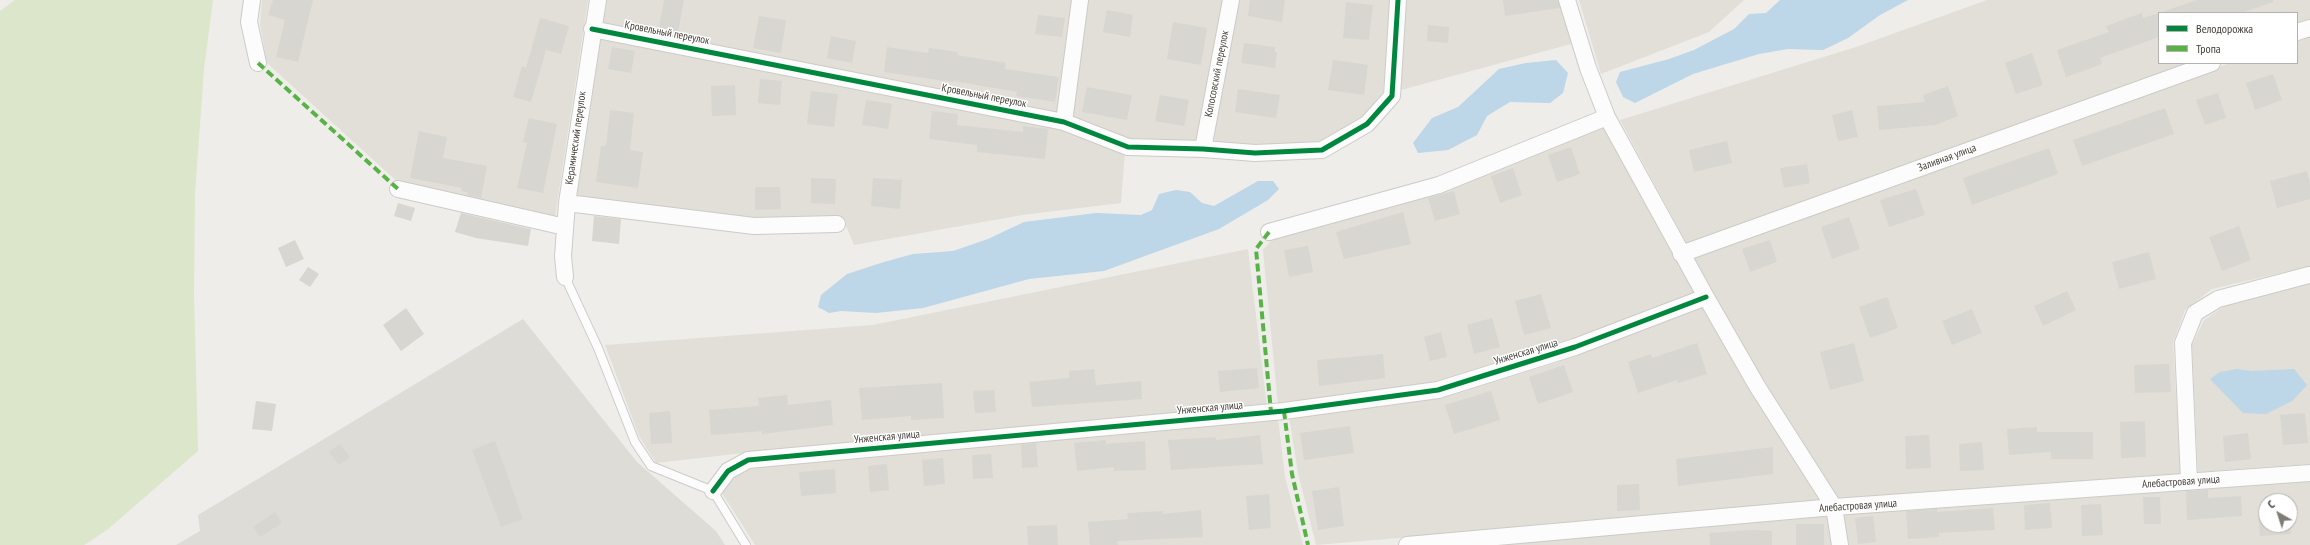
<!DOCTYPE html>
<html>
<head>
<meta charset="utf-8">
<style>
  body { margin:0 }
  #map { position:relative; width:2310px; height:545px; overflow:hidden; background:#eeede9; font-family:"PT Sans Narrow",sans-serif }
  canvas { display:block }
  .legend { position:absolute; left:2158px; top:12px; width:140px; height:52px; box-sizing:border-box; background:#fff; border:1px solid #b4b2af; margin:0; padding:5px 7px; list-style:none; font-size:12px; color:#433e36 }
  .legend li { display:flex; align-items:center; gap:8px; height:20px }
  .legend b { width:20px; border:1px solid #b4b2af }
  .north { position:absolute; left:2258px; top:493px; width:40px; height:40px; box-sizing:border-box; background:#fff; border:1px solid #b4b2af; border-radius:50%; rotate:321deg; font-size:11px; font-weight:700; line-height:16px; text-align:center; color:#433e36 }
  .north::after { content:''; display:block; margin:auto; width:14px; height:18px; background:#7f7b75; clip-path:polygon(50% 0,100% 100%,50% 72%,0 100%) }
</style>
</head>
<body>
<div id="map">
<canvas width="2310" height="545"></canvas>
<ul class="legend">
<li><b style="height:5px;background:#00873e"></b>Велодорожка</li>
<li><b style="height:5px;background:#57b346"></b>Тропа</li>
</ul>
<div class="north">С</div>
</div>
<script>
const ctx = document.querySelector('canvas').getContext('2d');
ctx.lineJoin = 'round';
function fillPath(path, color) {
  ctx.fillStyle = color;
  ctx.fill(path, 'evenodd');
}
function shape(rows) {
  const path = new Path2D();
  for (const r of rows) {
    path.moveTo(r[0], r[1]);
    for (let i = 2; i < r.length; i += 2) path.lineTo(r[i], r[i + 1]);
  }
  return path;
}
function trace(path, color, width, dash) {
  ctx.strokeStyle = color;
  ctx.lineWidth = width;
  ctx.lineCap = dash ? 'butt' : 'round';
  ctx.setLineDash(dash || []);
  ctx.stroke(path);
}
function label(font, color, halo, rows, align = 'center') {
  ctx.font = font + ' "PT Sans Narrow",sans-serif';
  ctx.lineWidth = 3;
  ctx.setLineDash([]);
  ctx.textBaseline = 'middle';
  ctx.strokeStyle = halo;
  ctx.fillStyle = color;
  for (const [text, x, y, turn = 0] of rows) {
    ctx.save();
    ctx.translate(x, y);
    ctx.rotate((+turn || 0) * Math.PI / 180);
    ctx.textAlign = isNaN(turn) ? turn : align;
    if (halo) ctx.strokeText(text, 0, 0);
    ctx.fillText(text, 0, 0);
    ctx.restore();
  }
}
fillPath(shape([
  [262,0,588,0,555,217,401,185,267,63,260,24],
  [604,0,1075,0,1060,114,599,23],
  [1086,0,1225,0,1198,142,1128,141,1070,118],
  [1236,0,1391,0,1383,92,1362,118,1319,143,1259,146,1210,142],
  [1406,0,1559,0,1571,44,1401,90],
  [1579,0,1744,0,1709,32,1601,74],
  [1987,0,2310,0,2310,20,2297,25,2297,13,2159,13,2159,63,2191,63,1687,244,1620,120,1856,47],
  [2310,35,2310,266,2212,289,2185,310,2173,343,2181,477,1838,498,1766,384,1690,255,2230,63,2297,63,2297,39],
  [598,38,1061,127,1125,152,1121,203,1022,215,854,245,843,218,753,220,576,196],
  [1602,125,1697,294,1569,342,1433,383,1278,405,1263,250,1275,236],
  [1248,249,1267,407,752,452,656,463,639,436,605,345,873,325],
  [2310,283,2310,464,2198,472,2192,345,2204,320,2225,306],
  [1702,304,1821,502,1316,545,1298,473,1289,416,1439,398,1555,363],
  [1278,418,1285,477,1303,545,755,545,722,493,731,477,753,464],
  [2310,478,2310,545,1849,545,1842,511],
  [2266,501,2290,501,2290,525,2266,525],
  [1826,514,1833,545,1473,545]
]), '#e1dfd7');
fillPath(shape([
  [523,319,637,462,716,531,725,545,176,545,200,531,198,515]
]), '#dedcd7');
fillPath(shape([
  [15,0,213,0,204,69,195,193,194,293,198,451,107,530,84,545,0,545,0,11]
]), '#dbe6cb');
fillPath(shape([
  [1780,0,1908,0,1880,15,1848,38,1823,50,1788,49,1759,54,1693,74,1635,103,1623,97,1616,82,1620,72,1669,59,1694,50,1734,29,1749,14,1766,13],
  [1556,60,1568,73,1563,93,1550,103,1510,102,1487,116,1477,135,1448,150,1418,153,1413,143,1432,118,1458,107,1499,69,1526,63],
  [1258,181,1273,181,1279,189,1268,200,1219,229,1104,271,1029,279,923,308,876,313,841,311,829,313,818,307,821,295,847,274,884,262,913,254,953,251,988,239,1024,222,1096,213,1141,215,1152,210,1159,194,1176,190,1190,192,1202,203,1214,206],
  [2237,369,2252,371,2294,369,2307,385,2292,401,2266,414,2243,413,2210,379,2220,372]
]), '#bdd6e8');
fillPath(shape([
  [273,0,313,0,298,62,276,57,285,20,268,15],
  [664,0,684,0,678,32,659,28],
  [1250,0,1285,0,1282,22,1248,16],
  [1503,0,1558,0,1560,8,1505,16],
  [2197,0,2273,0,2273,2,2241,13,2165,13,2165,11],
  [1346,2,1373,5,1369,40,1343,38],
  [1107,10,1133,15,1130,37,1103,32],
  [2142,13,2143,18,2159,13,2159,37,2100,58,2102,64,2066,77,2057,50,2109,32,2106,26],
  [1038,15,1065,18,1062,37,1035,34],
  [759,16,786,20,781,53,753,48],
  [540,18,569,26,561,54,546,50,531,102,513,97,522,66,526,68],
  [1173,22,1207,28,1201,65,1167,59],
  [1428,25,1449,27,1448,43,1427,41],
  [831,36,856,41,852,63,827,58],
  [1244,43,1275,47,1275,52,1277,52,1275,68,1241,63],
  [612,47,635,51,631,73,608,69],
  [887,47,928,53,929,48,958,52,957,55,1006,63,1005,69,1059,77,1055,102,1016,96,1017,92,954,81,953,82,884,72],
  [2032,53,2043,85,2016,94,2005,63],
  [1333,60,1368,65,1364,95,1328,90],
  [2273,74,2282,100,2255,110,2246,83],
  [760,79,782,81,780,105,758,103],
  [735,85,736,115,712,116,711,86],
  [1948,86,1958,116,1935,125,1879,130,1877,106,1925,102,1923,95],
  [1087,87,1132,95,1127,120,1082,112],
  [1238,89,1280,95,1276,118,1235,112],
  [811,91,838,94,834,127,807,124],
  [2218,93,2226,118,2205,125,2196,100],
  [1160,95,1189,100,1184,126,1155,121],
  [866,100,892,104,888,129,862,125],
  [2165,108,2174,134,2082,166,2073,140],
  [610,110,634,113,630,150,643,152,638,188,596,182,601,146,606,146],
  [1852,110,1858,137,1838,141,1832,115],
  [932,111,958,114,957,125,1023,132,1023,126,1048,129,1045,159,977,152,977,145,929,139],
  [529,118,557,124,543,193,517,188,527,143,523,142],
  [419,131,447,137,443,158,487,166,481,198,467,195,467,192,461,191,462,188,410,178],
  [1727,141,1732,163,1694,172,1689,150],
  [1571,147,1580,174,1557,182,1548,155],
  [2049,148,2058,174,1972,205,1963,178],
  [1807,164,1810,183,1784,188,1780,168],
  [1513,168,1522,195,1500,203,1491,176],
  [2307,171,2310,183,2310,199,2277,208,2270,181],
  [811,178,836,179,835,204,811,203],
  [873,178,902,180,900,209,871,206],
  [755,187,780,187,781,209,755,210],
  [1916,189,1925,215,1889,227,1880,200],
  [1454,191,1460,214,1435,221,1428,198],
  [398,203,415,208,411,221,394,216],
  [1403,212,1411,244,1344,259,1336,232],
  [461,213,531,229,528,246,476,238,455,232],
  [594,216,621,219,619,244,592,241],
  [1849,217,1860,249,1832,259,1821,227],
  [2239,226,2251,260,2222,271,2209,237],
  [295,240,304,259,286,267,278,248],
  [1770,240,1777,262,1750,272,1742,249],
  [1308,246,1313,272,1289,277,1284,250],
  [2149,252,2156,279,2119,289,2112,262],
  [308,267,319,274,310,287,299,280],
  [2067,291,2076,310,2043,326,2034,306],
  [1541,294,1551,328,1524,335,1515,301],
  [1887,297,1898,328,1870,338,1859,307],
  [406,308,424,334,401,351,383,325],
  [1972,309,1982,333,1952,345,1942,321],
  [1492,318,1500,347,1474,354,1467,325],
  [1441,332,1447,357,1430,361,1424,337],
  [1697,343,1707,374,1678,383,1677,380,1638,393,1628,362,1651,354,1652,358],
  [1854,343,1864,381,1830,390,1820,352],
  [1383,354,1385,378,1319,386,1317,360],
  [2169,364,2171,392,2135,393,2134,365],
  [1564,365,1573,392,1538,404,1529,377],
  [1257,368,1259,388,1220,392,1218,371],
  [1094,369,1096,385,1141,381,1142,399,1032,407,1029,382,1069,378,1069,371],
  [942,383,944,418,911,420,911,416,862,420,859,388],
  [994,390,996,412,975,413,973,391],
  [1491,391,1500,420,1454,434,1445,405],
  [787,395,788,405,831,400,833,425,762,434,762,431,711,435,709,410,759,406,758,398],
  [256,401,276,404,272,431,252,429],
  [670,411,672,443,651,444,649,413],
  [2305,413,2308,443,2283,445,2280,415],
  [2145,421,2146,457,2121,458,2120,422],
  [1350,426,1354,453,1304,460,1300,433],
  [2037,427,2037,432,2093,432,2093,459,2051,459,2051,452,2009,455,2007,429],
  [2248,433,2251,459,2225,462,2223,436],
  [1260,435,1263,464,1171,470,1168,440,1216,437,1216,440],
  [1929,435,1931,468,1906,469,1905,436],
  [1106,440,1106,444,1145,441,1146,470,1114,471,1114,467,1077,471,1074,443],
  [495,441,523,519,501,527,472,450],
  [1982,442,1984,470,1960,471,1959,444],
  [1036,443,1038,467,1022,468,1021,445],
  [340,444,350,457,339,465,329,452],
  [1773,447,1773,474,1678,486,1676,459],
  [991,454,993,478,973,479,972,455],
  [943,458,945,484,924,486,922,460],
  [887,464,889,490,870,492,868,466],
  [835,469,836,493,801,496,799,472],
  [1639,484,1640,510,1617,511,1617,485],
  [1339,487,1344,526,1318,530,1312,491],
  [2208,490,2208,498,2241,496,2242,516,2187,520,2186,491],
  [1269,494,1271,528,1249,530,1246,496],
  [2143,497,2160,497,2161,524,2144,524],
  [2050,503,2052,528,2025,530,2024,505],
  [2101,504,2103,535,2082,536,2081,505],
  [1993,508,1995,530,1939,533,1939,537,1908,539,1906,511,1937,509,1937,512],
  [1201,510,1203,537,1117,541,1118,545,1090,545,1088,522,1128,519,1127,513,1163,511,1163,514],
  [275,512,282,523,260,537,253,527],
  [2266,513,2266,525,2290,525,2290,519,2291,534,2260,536,2258,514],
  [1873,516,1876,542,1858,544,1855,518],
  [1796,524,1824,524,1824,545,1796,545],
  [1057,525,1058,545,1028,545,1027,526],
  [1752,530,1772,531,1772,545,1710,545,1709,533]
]), '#d8d6d1');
const service = shape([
  [565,277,598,348,635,442,651,466,713,491,746,545]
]);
const minor = shape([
  [252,0,249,22,258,63],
  [1567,0,1588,68,1607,117,1706,297,1757,386,1834,507,1840,545],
  [592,29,1064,122,1128,147,1203,149,1255,153,1322,150,1367,124,1392,96,1398,0],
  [2297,32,2310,28],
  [1064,122,1080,0],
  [1203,149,1231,0],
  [398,189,565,227],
  [567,203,754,226,837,224],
  [1269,232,1439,185,1607,117],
  [1681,254,2212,63],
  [565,277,563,256,567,203,598,0],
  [2189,481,2183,343,2195,313,2218,299,2309,275],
  [713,491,728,471,748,460,1284,411,1438,390,1575,347,1706,297],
  [1407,545,1834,507,2310,473]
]);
trace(service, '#cccbc7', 10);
trace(minor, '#cccbc7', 18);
trace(service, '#fcfcfc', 8);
trace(minor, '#fcfcfc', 16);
trace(shape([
  [258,63,398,189],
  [1269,232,1256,249,1271,412],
  [1284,411,1292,474,1308,545]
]), '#57b346', 4, [8, 4]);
trace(shape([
  [592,29,1064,122,1128,147,1203,149,1255,153,1322,150,1367,124,1392,96,1398,0],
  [713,491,728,471,748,460,1284,411,1438,390,1575,347,1706,297]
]), '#00873e', 5);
label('11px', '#433e36', '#fff', [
  ["Кровельный переулок",667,33,11],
  ["Копосовский переулок",1217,74,-79],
  ["Кровельный переулок",984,96,11],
  ["Керамический переулок",576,138,-82],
  ["Заливная улица",1947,158,-20],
  ["Унженская улица",1526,352,-17],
  ["Унженская улица",1210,408,-5],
  ["Унженская улица",887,437,-5],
  ["Алебастровая улица",2181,482,-4],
  ["Алебастровая улица",1858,506,-4]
]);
</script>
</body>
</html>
